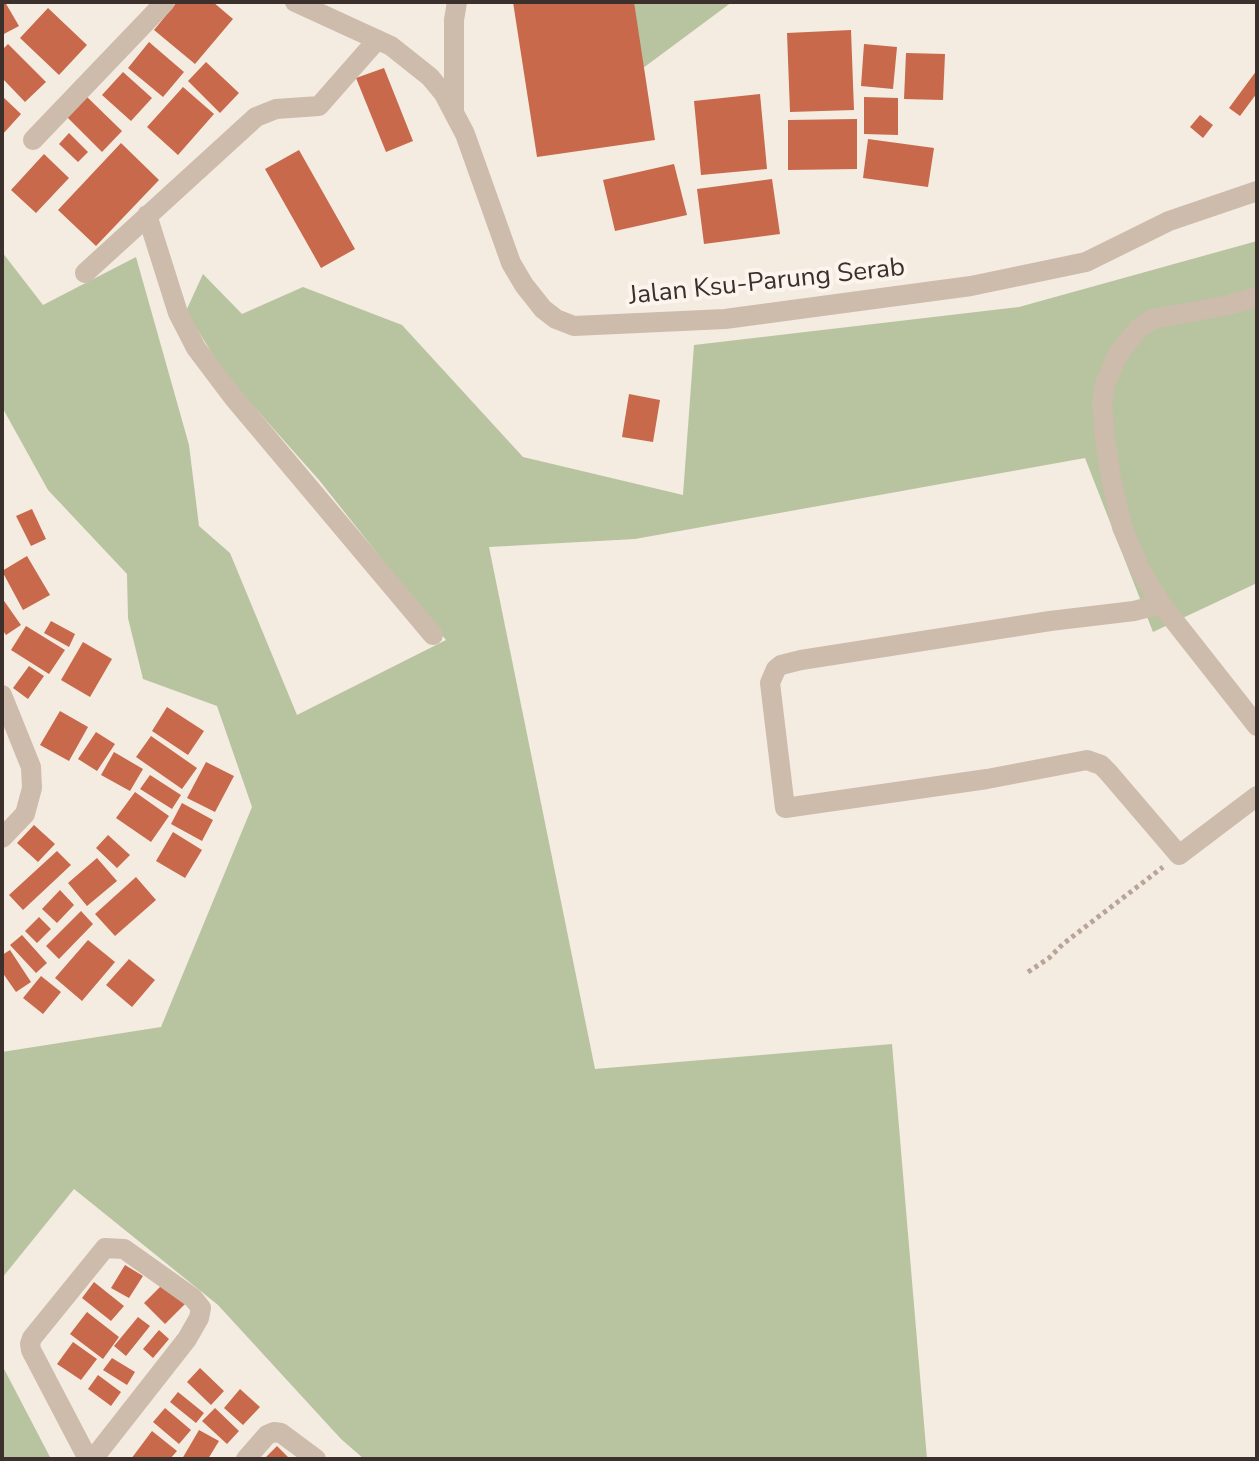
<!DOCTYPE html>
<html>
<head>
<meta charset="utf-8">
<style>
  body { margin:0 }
  #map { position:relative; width:1259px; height:1461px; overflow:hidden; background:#f4ebe1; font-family:"Nunito Sans",sans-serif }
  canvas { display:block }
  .frame { position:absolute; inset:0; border:4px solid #3b302b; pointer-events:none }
</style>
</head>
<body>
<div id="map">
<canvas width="1259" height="1461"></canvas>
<div class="frame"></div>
</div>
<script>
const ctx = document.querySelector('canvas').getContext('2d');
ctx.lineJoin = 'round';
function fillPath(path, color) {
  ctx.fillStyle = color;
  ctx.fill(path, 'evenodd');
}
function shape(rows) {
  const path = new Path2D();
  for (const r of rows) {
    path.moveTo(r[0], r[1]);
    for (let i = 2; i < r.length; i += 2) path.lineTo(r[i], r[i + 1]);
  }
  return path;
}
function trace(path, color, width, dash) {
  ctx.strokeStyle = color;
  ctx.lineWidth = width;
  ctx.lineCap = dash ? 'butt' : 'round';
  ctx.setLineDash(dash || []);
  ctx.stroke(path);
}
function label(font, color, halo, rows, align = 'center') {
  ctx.font = font + ' "Nunito Sans",sans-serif';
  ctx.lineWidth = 8;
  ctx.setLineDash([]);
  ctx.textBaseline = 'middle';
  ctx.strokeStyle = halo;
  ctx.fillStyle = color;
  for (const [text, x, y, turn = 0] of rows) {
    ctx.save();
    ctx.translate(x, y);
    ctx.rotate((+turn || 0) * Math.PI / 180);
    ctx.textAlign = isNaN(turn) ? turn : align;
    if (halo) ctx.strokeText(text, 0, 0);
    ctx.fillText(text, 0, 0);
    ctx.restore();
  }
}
fillPath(shape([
  [632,2,732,2,639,71],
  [1257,241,1257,583,1153,632,1085,458,635,539,489,547,595,1069,892,1044,927,1459,364,1459,341,1439,218,1305,74,1189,2,1278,2,1052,161,1027,252,807,217,706,143,679,128,618,127,574,48,490,2,407,2,252,43,305,136,257,189,445,199,526,230,553,297,715,446,640,319,480,224,373,186,311,203,274,242,314,303,287,402,325,523,457,683,495,694,345,1019,307],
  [2,1365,51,1459,2,1459]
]), '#b8c4a0');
fillPath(shape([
  [2,2,5,2,19,26,2,35],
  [177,2,213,2,233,19,195,64,154,30],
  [513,2,634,2,655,140,537,157],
  [48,8,87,45,59,75,20,38],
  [851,30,854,110,790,112,787,33],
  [149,42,184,72,163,97,128,68],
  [8,44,46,82,25,102,2,78,2,50],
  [864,44,897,47,893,89,861,86],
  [906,53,945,54,943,100,904,99],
  [206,62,239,93,220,113,188,81],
  [384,68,413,141,386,152,356,78],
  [1257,70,1257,93,1240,116,1229,108],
  [123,72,152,98,131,121,102,95],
  [183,87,214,114,178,155,147,127],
  [760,94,767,169,701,175,694,101],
  [85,95,122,131,102,152,65,115],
  [2,96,21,114,2,135],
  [864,97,898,98,898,135,864,134],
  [1200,115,1213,125,1203,138,1190,127],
  [857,119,857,169,788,170,788,120],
  [69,133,88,152,78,162,59,144],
  [868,139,934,148,928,187,863,178],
  [121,143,159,180,96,246,58,210],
  [299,150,355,249,321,268,265,169],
  [44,154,69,178,36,213,11,190],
  [674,164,687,215,615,231,603,180],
  [772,179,780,234,704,244,697,189],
  [629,394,660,400,653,442,622,437],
  [32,509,46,539,31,546,16,516],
  [27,556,50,595,23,610,2,571],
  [2,598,21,625,6,635,2,629],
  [51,621,75,634,69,647,44,633],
  [26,626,65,650,49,674,11,650],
  [83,642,112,659,90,697,61,680],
  [29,666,44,676,28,699,13,688],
  [167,707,204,731,188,755,152,731],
  [60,711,88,727,69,761,40,745],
  [96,732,115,744,97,771,78,759],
  [151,736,197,768,182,789,136,757],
  [114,752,143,769,130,791,101,775],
  [206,762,234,776,215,812,187,798],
  [150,775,181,795,172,809,140,789],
  [135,792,169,816,151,842,116,818],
  [182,803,213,820,202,841,171,824],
  [34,825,55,844,38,862,17,843],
  [173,832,202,850,185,878,156,861],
  [108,835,130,855,117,868,96,848],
  [57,851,71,865,23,910,9,895],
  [97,858,117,881,87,906,68,883],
  [136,877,156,900,115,936,95,914],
  [60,890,74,905,57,923,42,909],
  [81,911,93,924,59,959,46,946],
  [39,917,51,929,37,943,25,931],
  [22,935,47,963,36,973,10,945],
  [88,940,115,962,82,1001,55,978],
  [10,950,31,982,16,992,2,972,2,955],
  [129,959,155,980,132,1007,106,985],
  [41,976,61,992,43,1014,23,998],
  [125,1265,143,1276,129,1298,111,1288],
  [167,1280,188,1301,165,1324,144,1303],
  [94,1282,124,1306,111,1321,82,1298],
  [87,1312,119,1337,103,1359,70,1334],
  [138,1317,150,1326,126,1356,114,1346],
  [159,1330,169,1339,153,1358,143,1349],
  [73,1342,97,1359,81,1380,57,1364],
  [112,1358,135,1372,127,1385,103,1370],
  [200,1368,224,1391,211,1405,187,1382],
  [98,1375,121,1392,111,1406,88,1389],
  [240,1389,260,1407,243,1425,224,1408],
  [178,1392,204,1413,196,1423,170,1402],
  [165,1408,191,1430,179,1444,153,1422],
  [215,1408,239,1431,227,1444,202,1421],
  [199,1430,219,1441,208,1459,182,1459],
  [152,1431,177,1451,170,1459,131,1459],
  [277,1446,290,1459,264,1459]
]), '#c8694b');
trace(shape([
  [1028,972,1049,958,1063,944,1163,867]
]), '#b9a596', 5, [4, 4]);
trace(shape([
  [454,111,454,20,457,2],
  [33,140,165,2],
  [147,215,178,313,196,348,233,397,433,635],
  [85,273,256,117,276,109,319,106,377,40],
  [1257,297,1229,305,1153,319,1139,328,1118,354,1105,384,1102,401,1105,439,1111,478,1122,527,1140,569,1161,604,1257,726],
  [1161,604,1134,611,1050,621,801,660,781,665,776,669,770,683,785,808,987,779,1087,760,1101,765,1108,772,1179,855,1257,796],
  [2,695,31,767,32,788,25,814,2,838],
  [88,1459,31,1350,30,1344,32,1338,105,1248,124,1249,193,1298,201,1308,199,1318,187,1339,93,1459],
  [246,1459,267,1435,274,1432,281,1433,316,1459]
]), '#cdbbac', 20);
trace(shape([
  [295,2,391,46,430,77,444,94,465,134,511,263,524,285,543,309,556,319,574,326,725,319,971,286,1086,262,1169,221,1257,191]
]), '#cdbbac', 20);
label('26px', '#3b302b', '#fbf5ee', [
  ["Jalan Ksu-Parung Serab",767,283,-6]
]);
</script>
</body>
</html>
